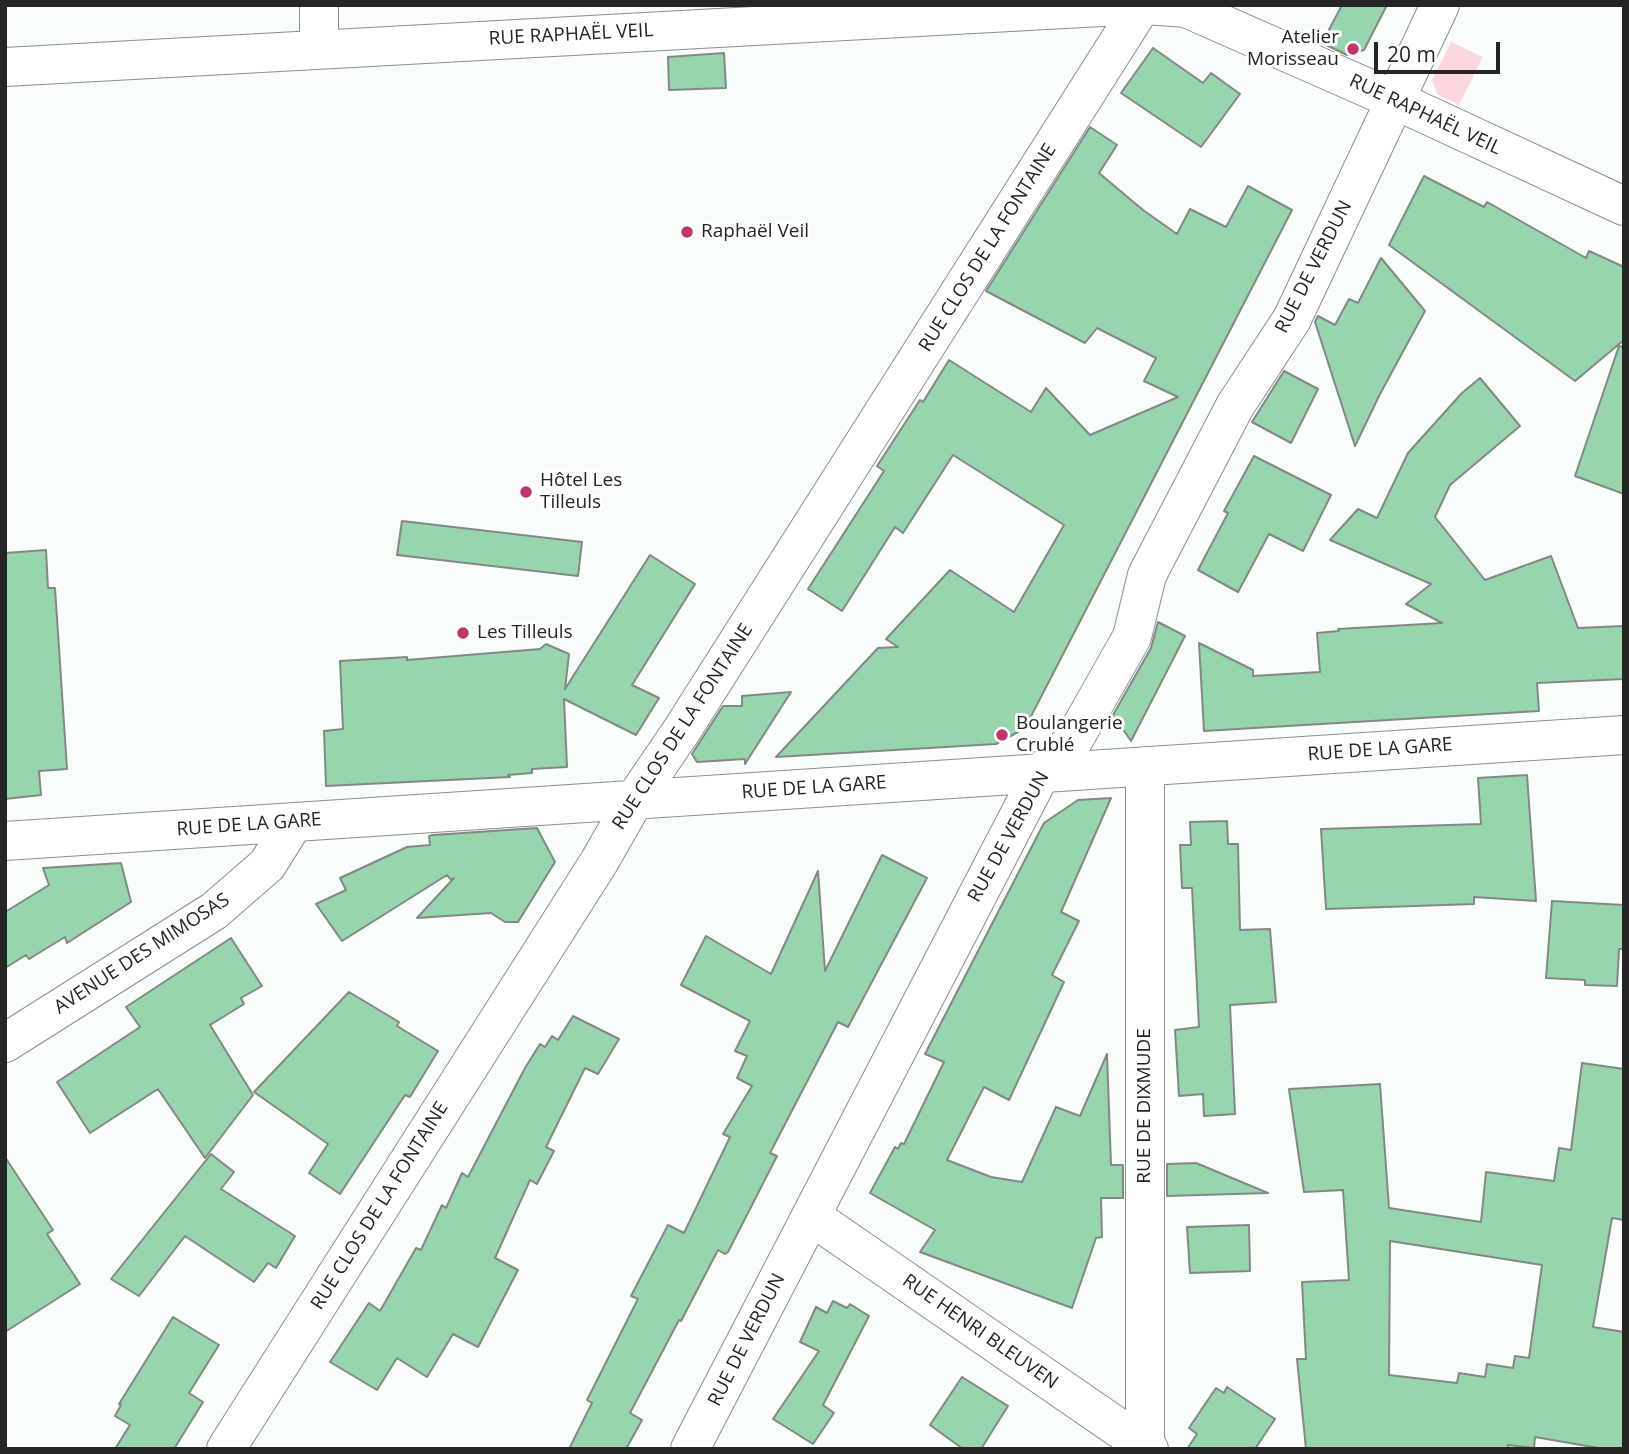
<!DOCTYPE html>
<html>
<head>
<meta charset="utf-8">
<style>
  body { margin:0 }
  #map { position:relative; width:1629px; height:1454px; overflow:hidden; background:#f9fdfa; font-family:"Open Sans",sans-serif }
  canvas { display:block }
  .frame { position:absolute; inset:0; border:7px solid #242524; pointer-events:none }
  .scale { position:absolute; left:1374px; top:42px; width:126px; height:32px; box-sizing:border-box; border:4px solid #242524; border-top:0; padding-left:9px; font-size:21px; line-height:24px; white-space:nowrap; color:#242524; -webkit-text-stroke:5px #fff; paint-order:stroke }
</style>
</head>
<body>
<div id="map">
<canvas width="1629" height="1454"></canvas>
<div class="frame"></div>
<div class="scale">20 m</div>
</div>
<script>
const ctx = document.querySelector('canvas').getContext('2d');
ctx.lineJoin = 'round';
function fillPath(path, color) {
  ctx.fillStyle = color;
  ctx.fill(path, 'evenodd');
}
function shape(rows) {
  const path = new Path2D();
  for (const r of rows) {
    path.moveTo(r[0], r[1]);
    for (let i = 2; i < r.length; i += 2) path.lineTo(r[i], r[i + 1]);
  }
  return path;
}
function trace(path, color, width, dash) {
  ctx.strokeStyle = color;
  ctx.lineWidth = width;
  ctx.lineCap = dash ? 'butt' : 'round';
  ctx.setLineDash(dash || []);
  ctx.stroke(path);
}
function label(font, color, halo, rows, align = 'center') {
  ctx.font = font + ' "Open Sans",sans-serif';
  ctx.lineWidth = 6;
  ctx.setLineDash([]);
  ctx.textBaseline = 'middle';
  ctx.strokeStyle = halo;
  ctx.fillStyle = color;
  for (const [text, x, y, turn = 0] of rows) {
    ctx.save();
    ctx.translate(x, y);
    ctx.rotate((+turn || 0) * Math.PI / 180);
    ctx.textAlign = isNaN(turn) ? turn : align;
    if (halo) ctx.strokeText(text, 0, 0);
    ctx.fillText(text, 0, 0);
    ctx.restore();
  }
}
fillPath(shape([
  [1451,42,1483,57,1459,105,1437,94,1432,80]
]), '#fdd7e0');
const building = shape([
  [1342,5,1387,5,1364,50,1347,55,1322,43,1342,5],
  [1153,48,1203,83,1211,73,1240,94,1201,147,1121,93,1153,48],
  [724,53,726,88,669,90,668,57,724,53],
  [1090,127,1117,145,1099,173,1143,210,1177,234,1190,209,1226,227,1248,186,1292,210,1025,728,996,744,776,757,878,648,898,647,886,639,950,570,1014,612,1064,525,953,455,903,533,895,527,842,611,808,589,884,471,877,466,920,400,923,402,949,360,1031,412,1046,388,1090,435,1178,397,1144,381,1156,358,1097,328,1085,343,986,291,1090,127],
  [1424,176,1484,207,1487,202,1586,258,1589,251,1624,267,1624,340,1575,381,1389,245,1424,176],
  [1381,258,1425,311,1380,394,1355,446,1315,322,1318,316,1335,325,1349,299,1358,303,1381,258],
  [1619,346,1624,347,1624,494,1575,476,1619,346],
  [1284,371,1318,389,1291,443,1252,422,1284,371],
  [1480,378,1520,426,1450,485,1435,517,1485,580,1551,556,1578,628,1624,626,1624,679,1537,683,1539,711,1204,731,1199,643,1253,670,1253,676,1320,672,1317,633,1339,631,1338,629,1442,623,1406,604,1431,584,1330,540,1358,509,1377,518,1408,453,1462,393,1480,378],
  [1254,456,1331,495,1303,551,1269,534,1238,592,1198,570,1228,513,1224,511,1254,456],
  [402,521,582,542,578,576,397,555,402,521],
  [46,550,48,588,55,588,67,769,39,771,41,795,5,799,5,553,46,550],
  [650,555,695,584,632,685,659,698,636,735,564,699,567,767,532,769,532,773,508,775,510,777,326,786,324,731,343,729,340,661,407,657,407,660,540,649,546,644,569,654,565,689,650,555],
  [1158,622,1185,636,1131,741,1113,715,1151,648,1158,622],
  [791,692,745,764,745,759,697,762,692,754,723,706,742,706,742,696,791,692],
  [1527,775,1536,901,1474,897,1474,904,1326,909,1321,829,1481,824,1478,778,1527,775],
  [1111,798,1061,912,1079,921,1052,975,1064,982,1009,1100,984,1087,947,1160,991,1177,1022,1182,1056,1107,1080,1116,1107,1054,1111,1165,1123,1165,1123,1198,1101,1198,1102,1237,1096,1238,1072,1308,920,1252,935,1230,870,1193,895,1147,898,1149,901,1143,904,1144,944,1062,925,1054,1044,823,1078,800,1111,798],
  [1227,821,1228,844,1238,844,1240,930,1270,929,1276,1002,1230,1005,1235,1114,1204,1116,1203,1094,1179,1096,1175,1030,1199,1027,1192,888,1182,888,1180,845,1191,845,1190,822,1227,821],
  [537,828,555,862,518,922,505,922,491,913,417,918,454,878,451,880,447,875,342,941,316,904,346,890,340,878,407,847,430,845,429,836,433,835,537,828],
  [882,855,927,878,848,1027,838,1022,770,1153,777,1156,728,1252,725,1254,718,1250,681,1321,679,1320,630,1413,642,1420,626,1449,569,1449,592,1403,587,1400,638,1299,631,1296,668,1225,684,1233,730,1137,723,1134,752,1086,737,1078,747,1056,735,1051,750,1021,681,985,706,936,771,974,818,871,825,971,882,855],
  [121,863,131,902,67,943,65,937,29,959,26,955,5,968,5,912,49,885,43,868,121,863],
  [1552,901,1624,905,1624,949,1619,949,1617,986,1585,985,1585,980,1546,978,1552,901],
  [231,938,262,986,241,998,244,1004,210,1025,253,1095,205,1158,158,1089,90,1133,57,1082,140,1027,126,1007,231,938],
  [349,992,399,1022,397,1026,438,1051,410,1097,405,1095,340,1194,309,1173,328,1144,254,1092,349,992],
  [573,1016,619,1039,598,1074,585,1068,546,1147,554,1151,537,1184,530,1180,495,1258,518,1270,478,1347,453,1334,427,1377,397,1358,377,1390,330,1362,369,1303,380,1311,416,1248,421,1250,442,1205,446,1208,462,1173,468,1177,525,1068,540,1044,545,1047,552,1036,558,1040,573,1016],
  [1582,1063,1624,1069,1624,1220,1612,1218,1593,1327,1624,1332,1624,1449,1604,1449,1535,1437,1534,1448,1508,1445,1508,1449,1306,1449,1297,1359,1306,1359,1302,1282,1349,1280,1343,1190,1304,1192,1289,1089,1380,1084,1389,1208,1481,1222,1486,1172,1554,1181,1559,1148,1571,1150,1582,1063],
  [1390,1241,1542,1265,1529,1358,1515,1356,1513,1368,1487,1364,1485,1377,1459,1373,1457,1383,1389,1375,1390,1241],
  [211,1154,234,1172,221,1189,295,1236,276,1268,268,1263,254,1282,185,1236,139,1296,111,1279,211,1154],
  [5,1157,53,1230,47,1234,80,1284,5,1332,5,1157],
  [1196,1163,1268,1193,1167,1196,1167,1164,1196,1163],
  [1249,1225,1250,1271,1190,1273,1187,1227,1249,1225],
  [833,1301,847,1308,850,1304,869,1316,823,1405,834,1413,813,1444,773,1419,819,1351,800,1342,816,1307,827,1313,833,1301],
  [173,1317,219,1345,189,1393,203,1402,174,1449,115,1449,130,1425,115,1416,121,1405,119,1404,173,1317],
  [962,1377,1008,1406,981,1449,963,1449,930,1425,962,1377],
  [1227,1387,1275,1419,1255,1449,1187,1449,1197,1434,1189,1428,1216,1388,1224,1393,1227,1387]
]);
fillPath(building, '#97d5ac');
trace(building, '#848885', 2);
const minor = shape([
  [1146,5,1186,8,1395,100,1624,206],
  [319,49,319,5],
  [5,67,1138,5],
  [5,841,1624,735],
  [5,1043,214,911,267,865,294,822],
  [811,1216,1149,1449],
  [1145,1446,1145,766],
  [226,1449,599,862,635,799,682,730,1142,5],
  [690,1449,1041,773,1073,741,1132,637,1147,575,1235,406,1292,319,1440,5]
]);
trace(minor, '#8b8e8c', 40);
trace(minor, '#fff', 38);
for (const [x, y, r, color] of [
  [1353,49,7,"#c0356b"],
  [687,232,7,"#c0356b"],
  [526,492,7,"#c0356b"],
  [463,633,7,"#c0356b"],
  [1002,735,7,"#c0356b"]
]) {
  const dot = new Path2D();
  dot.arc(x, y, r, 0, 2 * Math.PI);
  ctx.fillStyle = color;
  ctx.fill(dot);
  trace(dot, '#fff', 2.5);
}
label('19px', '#242524', '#fff', [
  ["RUE RAPHAËL VEIL",571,35,-3],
  ["RUE RAPHAËL VEIL",1425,115,25],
  ["RUE CLOS DE LA FONTAINE",988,248,-58],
  ["RUE DE VERDUN",1314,267,-63],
  ["RUE CLOS DE LA FONTAINE",683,727,-57],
  ["RUE DE LA GARE",1380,750,-4],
  ["RUE DE LA GARE",814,788,-4],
  ["RUE DE LA GARE",249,825,-4],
  ["RUE DE VERDUN",1009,837,-61],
  ["AVENUE DES MIMOSAS",142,954,-33],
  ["RUE DE DIXMUDE",1145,1106,-90],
  ["RUE CLOS DE LA FONTAINE",380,1206,-58],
  ["RUE HENRI BLEUVEN",980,1332,35],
  ["RUE DE VERDUN",747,1340,-63]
]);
label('19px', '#242524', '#fff', [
  ["Atelier",1339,38,"right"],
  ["Morisseau",1339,60,"right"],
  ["Raphaël Veil",701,232],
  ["Hôtel Les",540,481],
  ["Tilleuls",540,503],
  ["Les Tilleuls",477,633],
  ["Boulangerie",1016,724],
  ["Crublé",1016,746]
], 'left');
</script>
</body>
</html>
